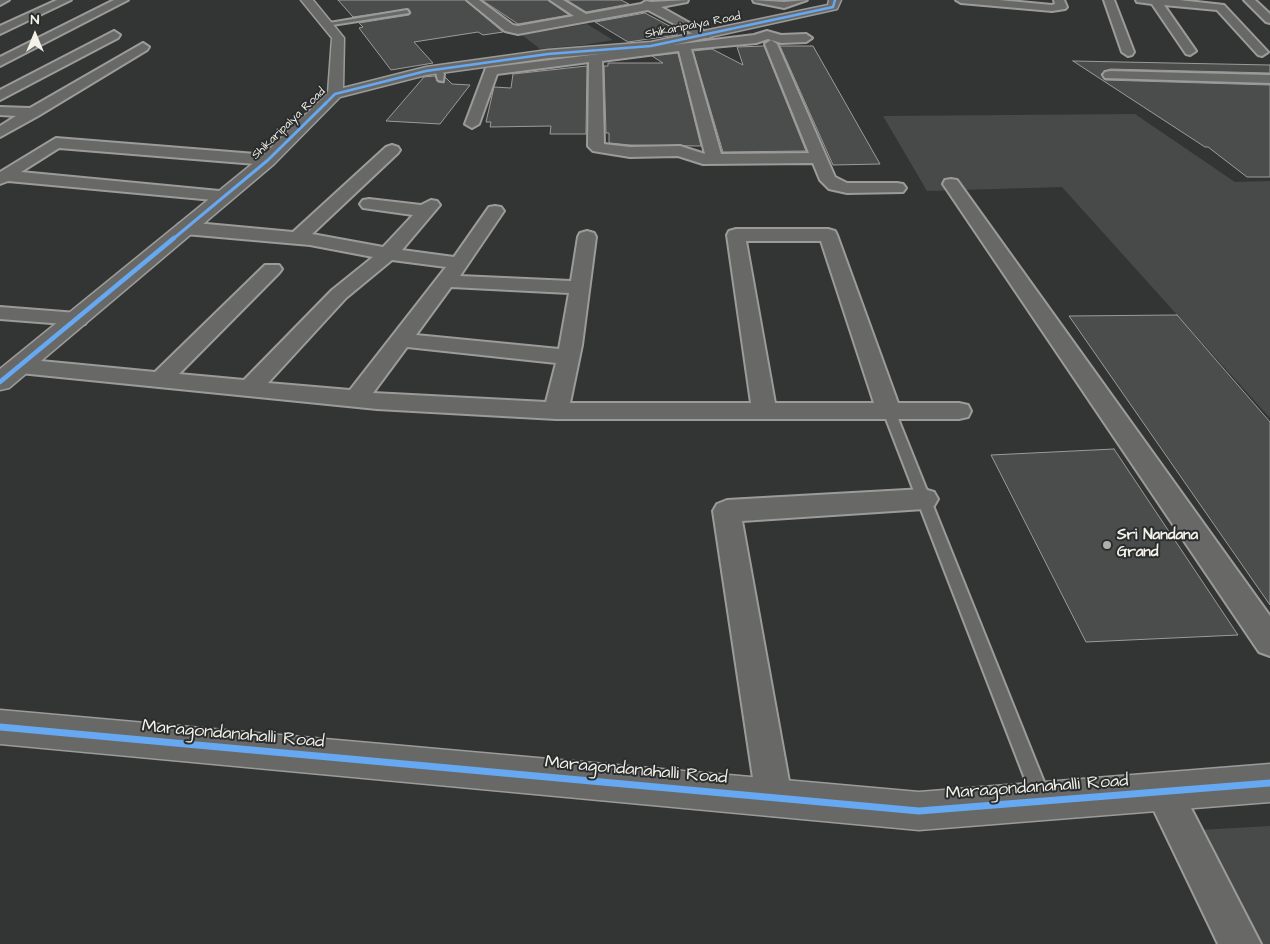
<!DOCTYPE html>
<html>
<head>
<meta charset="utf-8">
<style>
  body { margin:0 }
  #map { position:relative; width:1270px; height:944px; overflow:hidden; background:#333434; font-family:"Architects Daughter",sans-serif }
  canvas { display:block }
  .north { position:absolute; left:10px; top:10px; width:50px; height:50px; -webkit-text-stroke:4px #2a2d2e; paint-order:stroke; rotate:0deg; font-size:14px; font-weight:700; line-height:20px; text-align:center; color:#f4f1e8 }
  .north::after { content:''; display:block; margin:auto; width:18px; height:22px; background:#f4f1e8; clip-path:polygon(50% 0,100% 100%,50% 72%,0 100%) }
</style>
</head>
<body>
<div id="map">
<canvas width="1270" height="944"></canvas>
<div class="north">N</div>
</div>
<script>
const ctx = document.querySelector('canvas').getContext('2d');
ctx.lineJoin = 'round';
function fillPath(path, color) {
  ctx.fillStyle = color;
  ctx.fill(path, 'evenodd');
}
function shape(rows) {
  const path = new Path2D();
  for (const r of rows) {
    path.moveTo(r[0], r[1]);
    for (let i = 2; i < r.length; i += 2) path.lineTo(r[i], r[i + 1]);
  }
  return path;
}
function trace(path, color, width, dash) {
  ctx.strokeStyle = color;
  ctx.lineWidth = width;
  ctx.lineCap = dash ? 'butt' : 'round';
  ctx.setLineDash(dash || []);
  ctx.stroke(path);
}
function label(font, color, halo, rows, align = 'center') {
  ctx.font = font + ' "Architects Daughter",sans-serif';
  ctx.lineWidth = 4;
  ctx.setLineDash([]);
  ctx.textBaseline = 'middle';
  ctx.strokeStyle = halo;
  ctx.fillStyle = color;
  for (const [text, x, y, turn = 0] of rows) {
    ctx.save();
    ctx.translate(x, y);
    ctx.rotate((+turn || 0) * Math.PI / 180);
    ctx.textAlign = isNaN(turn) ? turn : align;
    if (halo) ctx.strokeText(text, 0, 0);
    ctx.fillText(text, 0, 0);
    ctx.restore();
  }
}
fillPath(shape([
  [587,24,613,40,584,45,540,49,522,35],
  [1135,114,1235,182,1270,181,1270,418,1062,187,927,191,883,116],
  [1270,826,1270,944,1258,944,1199,830]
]), '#484a49');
const building = shape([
  [338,0,465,0,503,32,483,35,478,32,414,42,433,63,391,70,359,28,363,27,359,23,409,15,411,13,409,9,353,17,338,0],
  [482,0,548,0,569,15,518,24,482,0],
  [567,0,621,0,629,4,586,12,567,0],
  [645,13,677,30,677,35,628,42,595,22,645,13],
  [764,46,806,151,723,152,693,51,712,49,743,65,737,47,764,46],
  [780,46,813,46,880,164,833,165,780,46],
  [678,53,701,146,630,145,609,143,609,133,606,133,604,66,608,66,608,63,663,63,652,56,678,53],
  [1073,61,1270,65,1270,73,1110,69,1101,74,1105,80,1270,85,1270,177,1247,177,1208,147,1205,147,1073,61],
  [587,66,586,134,550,134,551,126,490,127,491,122,486,122,494,87,511,88,513,74,587,66],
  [435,76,438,82,444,83,445,77,452,84,470,85,440,124,386,121,424,77,435,76],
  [1177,315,1270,422,1270,605,1069,316,1177,315],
  [1114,449,1238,635,1086,642,991,455,1114,449]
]);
fillPath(building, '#4b4c4c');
trace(building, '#9b9b99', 1);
const lane = shape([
  [407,10,409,13,326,26,323,24,407,10],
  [435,68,439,68,444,74,443,81,438,80,435,68],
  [889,407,895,411,1050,797,1047,803,1041,806,1035,803,1032,797,883,411,889,407]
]);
const street = shape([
  [0,0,9,0,0,5,0,0],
  [57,0,71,0,0,34,0,26,57,0],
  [114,0,128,0,0,66,0,57,114,0],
  [467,0,479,0,513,25,518,26,574,16,550,0,563,0,586,14,641,4,646,1,651,2,688,0,687,2,661,7,711,35,709,38,701,38,648,10,518,34,505,31,467,0],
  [753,0,784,2,807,0,784,8,754,2,753,0],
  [956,0,999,0,1052,5,1055,4,1054,0,1064,0,1067,7,1065,9,1052,11,961,3,956,0],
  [1104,0,1114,0,1134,52,1132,55,1128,56,1122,52,1104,0],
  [1136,0,1179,0,1224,5,1268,52,1262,56,1258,55,1217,10,1164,5,1196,51,1190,55,1186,54,1152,4,1137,2,1136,0],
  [1244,0,1255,0,1270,14,1270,23,1266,22,1244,0],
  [114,31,120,35,118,38,0,100,0,90,114,31],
  [767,31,781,35,806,34,812,38,806,42,781,43,768,39,756,43,691,49,721,154,809,153,765,44,771,40,777,44,835,177,847,183,897,183,903,184,906,188,903,192,847,193,829,189,820,180,813,163,703,164,678,156,630,157,593,151,588,146,589,62,497,74,479,124,472,128,465,124,486,68,754,35,767,31],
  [679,51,705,154,680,146,630,147,604,144,602,61,679,51],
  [143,43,149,47,147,50,38,116,0,137,0,126,16,116,0,115,0,107,30,108,143,43],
  [1110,71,1270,75,1270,83,1105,78,1103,75,1105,72,1110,71],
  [56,138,268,155,276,160,268,165,59,148,21,172,230,192,233,196,230,200,224,201,8,181,0,184,0,172,56,138],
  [392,145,398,147,400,150,398,153,312,234,383,247,413,215,363,208,360,204,363,200,369,199,421,205,431,200,437,201,440,205,402,250,454,257,489,207,495,206,501,207,504,211,460,276,571,281,578,237,580,233,587,231,594,233,596,237,582,345,570,403,751,403,727,235,729,231,736,229,828,229,835,231,837,235,898,403,959,403,968,405,971,411,968,417,959,419,556,419,377,409,20,373,12,371,9,366,12,361,20,359,155,372,265,265,279,265,282,269,279,273,179,374,244,380,332,290,373,257,310,245,185,234,179,232,176,228,179,224,185,222,293,232,386,147,392,145],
  [746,241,821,241,874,403,775,403,746,241],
  [392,260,446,267,350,390,268,383,346,298,392,260],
  [451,287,569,293,559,349,416,335,451,287],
  [407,347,556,363,546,402,373,393,407,347],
  [951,179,957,180,1270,616,1270,656,1259,652,943,184,945,180,951,179],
  [0,307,77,313,85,314,88,319,85,324,77,325,0,319,0,307],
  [924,489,934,492,938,499,934,506,924,509,742,521,792,798,787,811,774,816,761,811,756,798,713,511,717,504,727,500,924,489],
  [1163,774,1176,779,1261,944,1218,944,1145,792,1150,779,1163,774]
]);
const secondary = shape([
  [301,0,313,0,344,38,343,88,426,67,548,50,651,42,828,5,829,0,841,0,837,9,651,50,548,58,426,75,340,97,274,164,9,388,0,390,0,369,262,156,328,93,332,38,301,0],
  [0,710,919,792,1270,764,1270,802,919,830,0,744,0,710]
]);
trace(lane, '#9b9b99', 4);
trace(street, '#9b9b99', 4);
trace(secondary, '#9b9b99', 3);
fillPath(lane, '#686866');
fillPath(street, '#686866');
fillPath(secondary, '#686866');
trace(shape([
  [325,104,335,94,426,71,548,54,651,46,833,7,835,0]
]), '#66a8f1', 2.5);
trace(shape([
  [173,239,268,160,326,103]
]), '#66a8f1', 3);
trace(shape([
  [0,382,174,238]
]), '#66a8f1', 4.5);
trace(shape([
  [0,727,919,811,1270,783]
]), '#66a8f1', 7);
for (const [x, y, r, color] of [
  [1107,545,5,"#b0afa9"]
]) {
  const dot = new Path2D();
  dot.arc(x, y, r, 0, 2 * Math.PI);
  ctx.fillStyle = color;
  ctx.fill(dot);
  trace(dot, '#2a2d2e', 2);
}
label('12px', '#f4f1e8', '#2a2d2e', [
  ["Shikaripalya Road",693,26,-11],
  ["Shikaripalya Road",289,124,-44]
]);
label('bold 15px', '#f4f1e8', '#2a2d2e', [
  ["Sri Nandana",1117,536],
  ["Grand",1117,553]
], 'left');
label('18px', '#f4f1e8', '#2a2d2e', [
  ["Maragondanahalli Road",233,735,5],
  ["Maragondanahalli Road",636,771,5],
  ["Maragondanahalli Road",1037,788,-4]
]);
</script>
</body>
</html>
